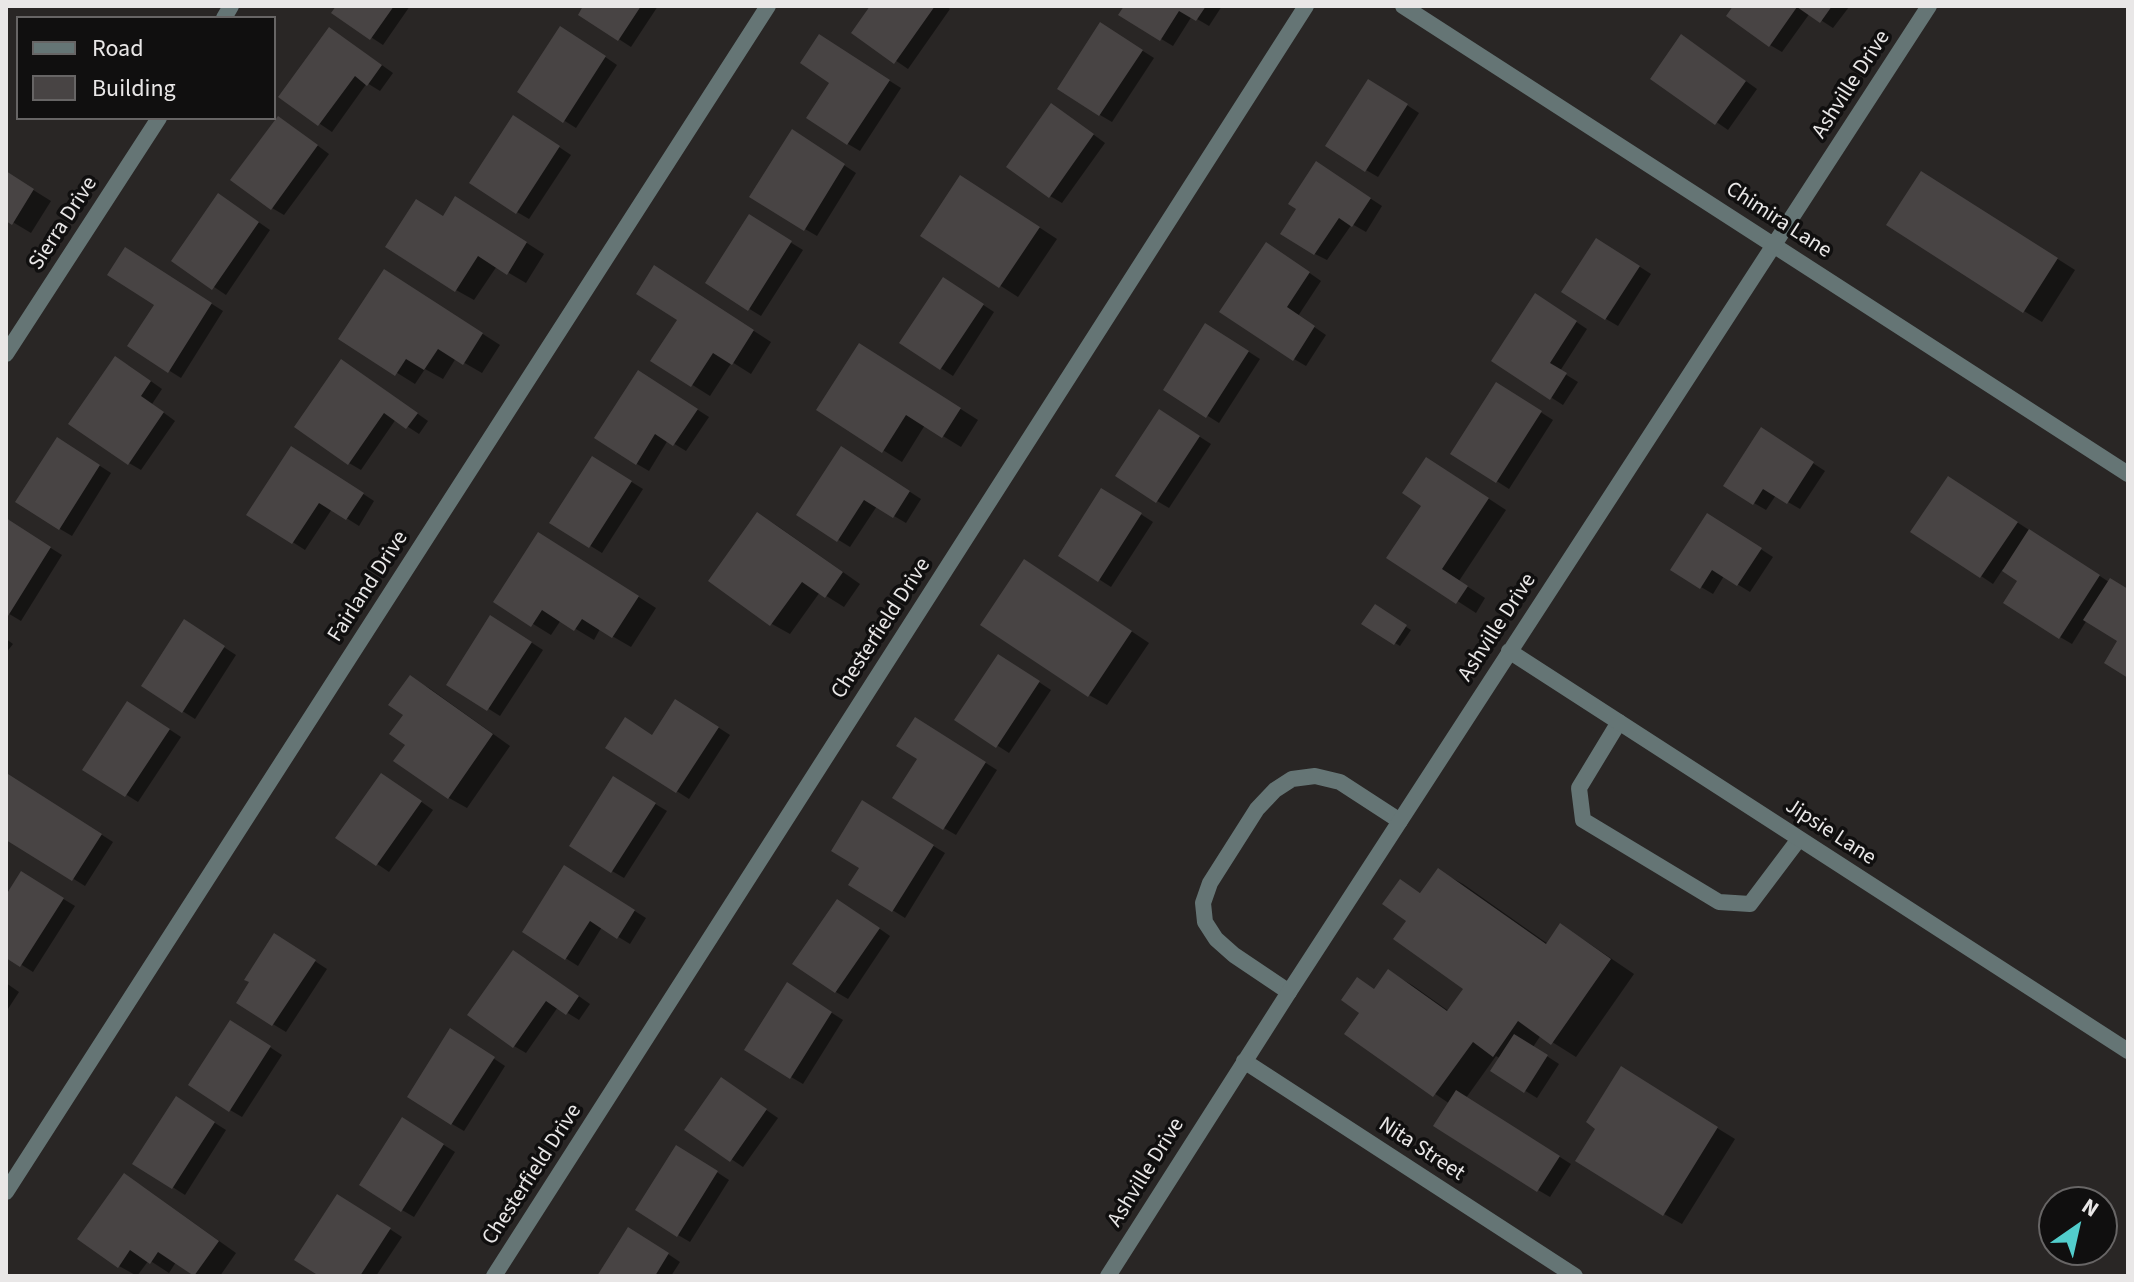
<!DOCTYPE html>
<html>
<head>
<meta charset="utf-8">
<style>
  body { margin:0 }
  #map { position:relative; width:2134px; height:1282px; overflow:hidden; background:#292625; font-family:"Source Sans 3",sans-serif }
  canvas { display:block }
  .frame { position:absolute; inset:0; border:8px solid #e9e7e7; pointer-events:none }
  .legend { position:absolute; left:16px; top:16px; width:260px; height:104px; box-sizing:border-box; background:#100f0f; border:2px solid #676565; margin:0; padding:10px 14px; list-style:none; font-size:24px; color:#e9e7e7 }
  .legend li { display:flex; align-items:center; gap:16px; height:40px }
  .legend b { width:40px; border:2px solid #676565 }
  .north { position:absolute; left:2038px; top:1186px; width:80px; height:80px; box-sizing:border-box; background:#100f0f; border:2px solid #676565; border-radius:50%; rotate:34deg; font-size:22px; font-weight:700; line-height:32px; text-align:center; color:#e9e7e7 }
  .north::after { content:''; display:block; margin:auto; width:28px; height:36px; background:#52cdcc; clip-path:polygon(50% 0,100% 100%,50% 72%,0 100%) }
</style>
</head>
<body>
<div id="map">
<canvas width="2134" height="1282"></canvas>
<div class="frame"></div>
<ul class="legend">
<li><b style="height:10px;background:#657575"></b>Road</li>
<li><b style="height:22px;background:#484444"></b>Building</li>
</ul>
<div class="north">N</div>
</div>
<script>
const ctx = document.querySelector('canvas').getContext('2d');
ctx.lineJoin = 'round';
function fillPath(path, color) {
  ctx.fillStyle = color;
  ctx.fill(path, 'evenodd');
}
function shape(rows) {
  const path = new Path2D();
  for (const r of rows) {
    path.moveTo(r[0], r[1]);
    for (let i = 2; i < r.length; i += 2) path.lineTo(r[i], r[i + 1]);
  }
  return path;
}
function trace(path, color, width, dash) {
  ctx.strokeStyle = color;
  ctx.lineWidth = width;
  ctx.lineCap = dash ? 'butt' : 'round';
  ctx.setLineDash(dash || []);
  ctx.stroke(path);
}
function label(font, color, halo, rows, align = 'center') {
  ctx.font = font + ' "Source Sans 3",sans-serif';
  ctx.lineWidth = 7;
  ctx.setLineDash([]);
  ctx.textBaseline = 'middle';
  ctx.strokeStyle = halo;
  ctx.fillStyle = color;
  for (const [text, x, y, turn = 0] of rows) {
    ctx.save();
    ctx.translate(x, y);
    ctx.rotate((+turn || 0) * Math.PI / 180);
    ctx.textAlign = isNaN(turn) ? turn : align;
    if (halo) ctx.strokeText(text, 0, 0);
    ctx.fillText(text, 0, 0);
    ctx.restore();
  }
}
fillPath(shape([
  [338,6,410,6,383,45,334,13],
  [586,6,658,6,631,47,580,14],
  [873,6,946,6,950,9,908,69,854,32],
  [1126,6,1222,6,1209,26,1192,16,1173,46,1121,15],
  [1735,6,1848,6,1849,7,1833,28,1810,13,1782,52,1770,45],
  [1113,32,1154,58,1112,122,1100,115],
  [573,35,617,65,576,128,519,92],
  [341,36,393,73,380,91,367,83,332,132,280,97],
  [831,44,901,88,860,151,848,144,832,82],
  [1694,44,1757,89,1728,130,1653,78],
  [1381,88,1419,113,1378,177,1366,170],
  [1064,113,1105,143,1062,203,1050,196],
  [290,125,329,154,284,215,272,208],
  [526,125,571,155,529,219,517,212],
  [804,139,856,173,817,236,805,229],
  [1328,171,1382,206,1366,232,1352,224,1327,260,1315,254],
  [6,173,51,201,31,233,6,218],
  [1940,184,2075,270,2042,322,2024,311],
  [979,188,1057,239,1018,297,923,236],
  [231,203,270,230,226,295,174,260],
  [474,209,544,254,526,283,497,266,474,300,456,290,444,217],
  [749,217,803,250,761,316,707,283],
  [1609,247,1651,274,1618,326,1606,319],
  [1278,251,1321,281,1298,316,1326,335,1306,366,1294,359],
  [138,257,223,311,181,378,130,346,156,304],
  [672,278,771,342,751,374,732,362,710,396,653,360,679,319],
  [402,282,500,345,482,373,456,358,443,379,425,369,415,384,341,338],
  [956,287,994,312,953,376,902,343],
  [1548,303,1587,329,1560,371,1578,382,1563,405,1494,361],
  [1218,332,1260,359,1219,423,1165,389],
  [877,356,978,420,961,447,925,425,902,462,819,410],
  [128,365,162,389,152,404,175,421,141,470,129,463],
  [354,369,428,421,419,434,396,419,361,470,349,463],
  [651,380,709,417,686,451,668,440,649,471,637,464],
  [1509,392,1553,420,1509,489,1453,453],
  [1172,419,1211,444,1169,508,1157,501],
  [1773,437,1825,471,1800,509,1776,495,1766,510,1754,503],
  [69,446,111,473,72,536,60,529],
  [304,455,374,501,359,526,332,509,305,550,249,514],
  [853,455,921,499,906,523,877,506,850,547,798,515],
  [604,465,643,489,602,553,552,522],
  [1445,470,1506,510,1459,581,1485,598,1476,613,1389,557],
  [1960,485,2109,582,2128,591,2128,675,2120,640,2087,620,2072,644,2060,637,2020,580,2003,569,1993,584,1913,531],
  [1114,497,1153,522,1111,587,1061,555],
  [758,514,776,525,860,584,844,607,820,592,790,634,772,624,711,581],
  [6,520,62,555,21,621,6,612],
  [1720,523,1773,557,1750,592,1724,576,1713,594,1701,587],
  [557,545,656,608,631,647,600,629,594,640,561,620,551,635,496,601],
  [1043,572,1149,643,1107,705,1089,695],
  [1375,607,1411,630,1400,646,1364,624],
  [503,624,543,650,500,716,449,684],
  [196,629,236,655,195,719,143,686],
  [6,639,13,644,6,653],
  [1010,663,1051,690,1009,753,957,720],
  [410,678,429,688,510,746,467,808,449,798,407,744,405,715],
  [688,708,730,735,689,799,608,747,653,737],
  [140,710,181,737,138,802,85,769],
  [927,726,997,770,956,835,944,828,920,758],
  [614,779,667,811,624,878,612,871],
  [6,781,21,783,113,842,85,886,6,837],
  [393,782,433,810,389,872,338,837],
  [863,803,945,853,905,918,851,884,861,867],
  [1439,871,1463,884,1548,944,1561,926,1584,940,1634,974,1576,1057,1541,1035,1533,1047,1559,1064,1537,1098,1493,1071,1501,1059,1496,1056,1466,1098,1571,1164,1550,1197,1538,1190,1450,1104,1347,1034,1389,972,1412,985,1450,1012,1466,989,1409,920,1400,881,1422,894],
  [22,874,75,906,33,972,6,955,6,899],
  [577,875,646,918,630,944,602,927,578,966,524,932],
  [850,908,890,936,848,999,836,992],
  [287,943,327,969,286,1032,238,1003],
  [526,959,590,1004,579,1020,558,1007,526,1053,514,1046],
  [6,983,19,992,6,1012],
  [799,992,843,1020,803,1084,791,1077],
  [242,1029,282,1055,242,1117,230,1110],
  [463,1038,505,1066,464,1131,452,1124],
  [1639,1080,1735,1139,1682,1224,1664,1214],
  [733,1087,778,1118,743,1167,687,1129],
  [188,1106,226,1130,185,1195,135,1163],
  [414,1126,455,1152,414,1217,402,1210],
  [689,1154,729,1180,690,1242,678,1235],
  [124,1176,142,1186,236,1253,220,1276,195,1276,176,1262,169,1273,149,1260,137,1276,119,1266],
  [350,1203,402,1237,376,1276,322,1276],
  [641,1236,680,1262,671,1276,599,1276]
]), '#0007');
fillPath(shape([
  [336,6,394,6,370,40,331,13],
  [583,6,641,6,618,41,578,15],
  [870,6,935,6,894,64,851,33],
  [1124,6,1206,6,1196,21,1179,11,1160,41,1118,15],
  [1733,6,1832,6,1820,23,1797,7,1769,47,1726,16],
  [1100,22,1143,50,1099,116,1057,89],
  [560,26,606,56,563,123,517,92],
  [329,27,382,65,367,86,355,76,318,126,278,97],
  [819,34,890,80,847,145,806,118,829,83,800,63],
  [1681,34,1746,81,1715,125,1650,79],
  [1368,79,1408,104,1365,172,1325,146],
  [1051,103,1094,134,1049,198,1006,167],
  [513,115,560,146,516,214,469,183],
  [278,116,318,145,271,210,230,180],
  [792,129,845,164,804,231,749,197],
  [1316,161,1371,198,1352,227,1339,218,1314,255,1280,234,1296,209,1288,204],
  [6,171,34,189,12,225,6,221],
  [1921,171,2058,258,2023,313,1886,225],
  [960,175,1040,227,999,288,920,236],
  [218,193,259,222,212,290,171,261],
  [455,196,527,242,507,275,478,256,455,292,385,247,416,199,443,216],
  [749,214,792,241,748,311,705,283],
  [1596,238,1640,266,1605,320,1561,292],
  [1266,242,1310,272,1287,307,1315,326,1293,361,1219,312],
  [125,247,212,303,168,373,127,346,154,305,107,275],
  [654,265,754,330,732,365,713,353,691,387,650,361,677,320,636,294],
  [384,269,483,333,463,365,438,349,424,370,406,359,395,376,338,339],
  [943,277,984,304,940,370,899,343],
  [1535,293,1577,321,1550,363,1567,373,1550,400,1491,361],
  [1205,323,1249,351,1206,418,1163,390],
  [859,343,961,408,942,438,906,415,882,453,816,410],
  [115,356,151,381,141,396,164,412,128,465,68,424],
  [341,359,418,413,406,429,384,413,348,465,294,427],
  [638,370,698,409,673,446,655,434,636,465,594,438],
  [1496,382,1542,411,1496,483,1450,454],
  [1159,409,1200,436,1156,503,1115,476],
  [1761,427,1814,462,1787,504,1763,489,1753,505,1723,486],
  [57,437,100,465,59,530,15,502],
  [291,446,364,493,346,520,319,503,292,544,246,515],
  [841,446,910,491,893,518,864,500,837,542,796,515],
  [592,456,632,481,589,548,549,523],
  [1426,457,1489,498,1442,569,1468,586,1456,604,1386,558,1421,506,1402,493],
  [1948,476,2018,522,1980,578,1910,532],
  [1101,488,1142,513,1098,582,1058,556],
  [757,512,843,572,825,598,802,582,770,626,708,581],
  [1707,513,1762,548,1737,586,1712,570,1700,589,1670,570],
  [6,518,51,547,8,616,6,614],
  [2029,529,2100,575,2059,639,2003,603,2017,581,2002,571],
  [538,532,639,596,612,638,582,619,574,631,542,610,531,627,493,602],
  [1024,559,1132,631,1088,697,980,625],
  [2110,578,2128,589,2128,678,2104,663,2117,641,2083,620],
  [1375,604,1407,625,1394,645,1361,624],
  [490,615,532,642,487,711,446,685],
  [184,619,225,646,182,713,141,686],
  [998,654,1040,681,996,748,954,720],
  [410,675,493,734,448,799,393,761,405,745,389,734,403,715,388,705],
  [675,699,719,727,676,793,605,748,625,717,652,735],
  [127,701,170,729,125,797,82,770],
  [915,717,986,762,943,830,892,798,917,759,896,746],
  [381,773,422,801,376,866,335,838],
  [8,774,102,834,72,881,6,840,6,777],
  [613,776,656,803,611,873,569,846],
  [862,800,934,845,892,912,848,885,859,868,831,851],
  [564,865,635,910,617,939,590,921,565,960,522,932],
  [1438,868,1546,944,1560,923,1611,959,1551,1045,1518,1021,1493,1057,1473,1042,1433,1097,1344,1034,1359,1013,1341,1000,1357,977,1374,989,1388,969,1447,1011,1463,989,1393,939,1406,921,1382,904,1400,879,1420,893],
  [21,871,64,898,20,967,6,958,6,895],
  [837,899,880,928,835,993,792,964],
  [274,933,316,960,272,1026,236,1003,249,982,244,980],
  [513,950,579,996,566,1015,546,1001,513,1048,467,1015],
  [787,982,832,1012,790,1079,744,1050],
  [230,1020,271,1046,229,1112,188,1085],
  [450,1028,495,1057,451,1125,407,1097],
  [1514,1034,1548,1055,1524,1093,1490,1071],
  [1621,1066,1718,1127,1663,1216,1575,1161,1595,1129,1586,1122],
  [721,1077,767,1109,730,1162,684,1130],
  [1456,1090,1560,1156,1537,1192,1433,1126],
  [176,1096,215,1122,172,1189,132,1164],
  [402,1117,444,1144,401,1212,359,1185],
  [676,1145,718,1171,677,1237,635,1210],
  [124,1173,219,1241,194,1276,158,1252,150,1264,130,1250,118,1268,77,1239],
  [337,1194,391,1228,360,1276,319,1276,294,1260],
  [628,1227,669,1253,655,1276,597,1276]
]), '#484444');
trace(shape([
  [1619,722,1579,788,1583,820,1719,902,1750,904,1799,839],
  [1289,992,1234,955,1216,939,1205,922,1203,903,1210,883,1257,809,1275,790,1292,779,1315,776,1340,782,1400,821]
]), '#657575', 16);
trace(shape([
  [1403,6,2128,474],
  [224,18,231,6],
  [6,354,159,118],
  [1509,651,2128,1051],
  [1244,1061,1575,1276],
  [6,1192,768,6],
  [494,1276,1306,6],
  [1108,1276,1289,992,1929,6]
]), '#657575', 16);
label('22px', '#e9e7e7', '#100f0f', [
  ["Ashville Drive",1852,85,-57],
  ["Chimira Lane",1778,221,33],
  ["Sierra Drive",64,224,-57],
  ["Fairland Drive",369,587,-57],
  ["Ashville Drive",1498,628,-57],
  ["Chesterfield Drive",882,629,-57],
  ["Jipsie Lane",1830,833,33],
  ["Nita Street",1421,1150,33],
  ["Ashville Drive",1147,1173,-58],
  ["Chesterfield Drive",533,1175,-57]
]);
</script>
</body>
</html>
